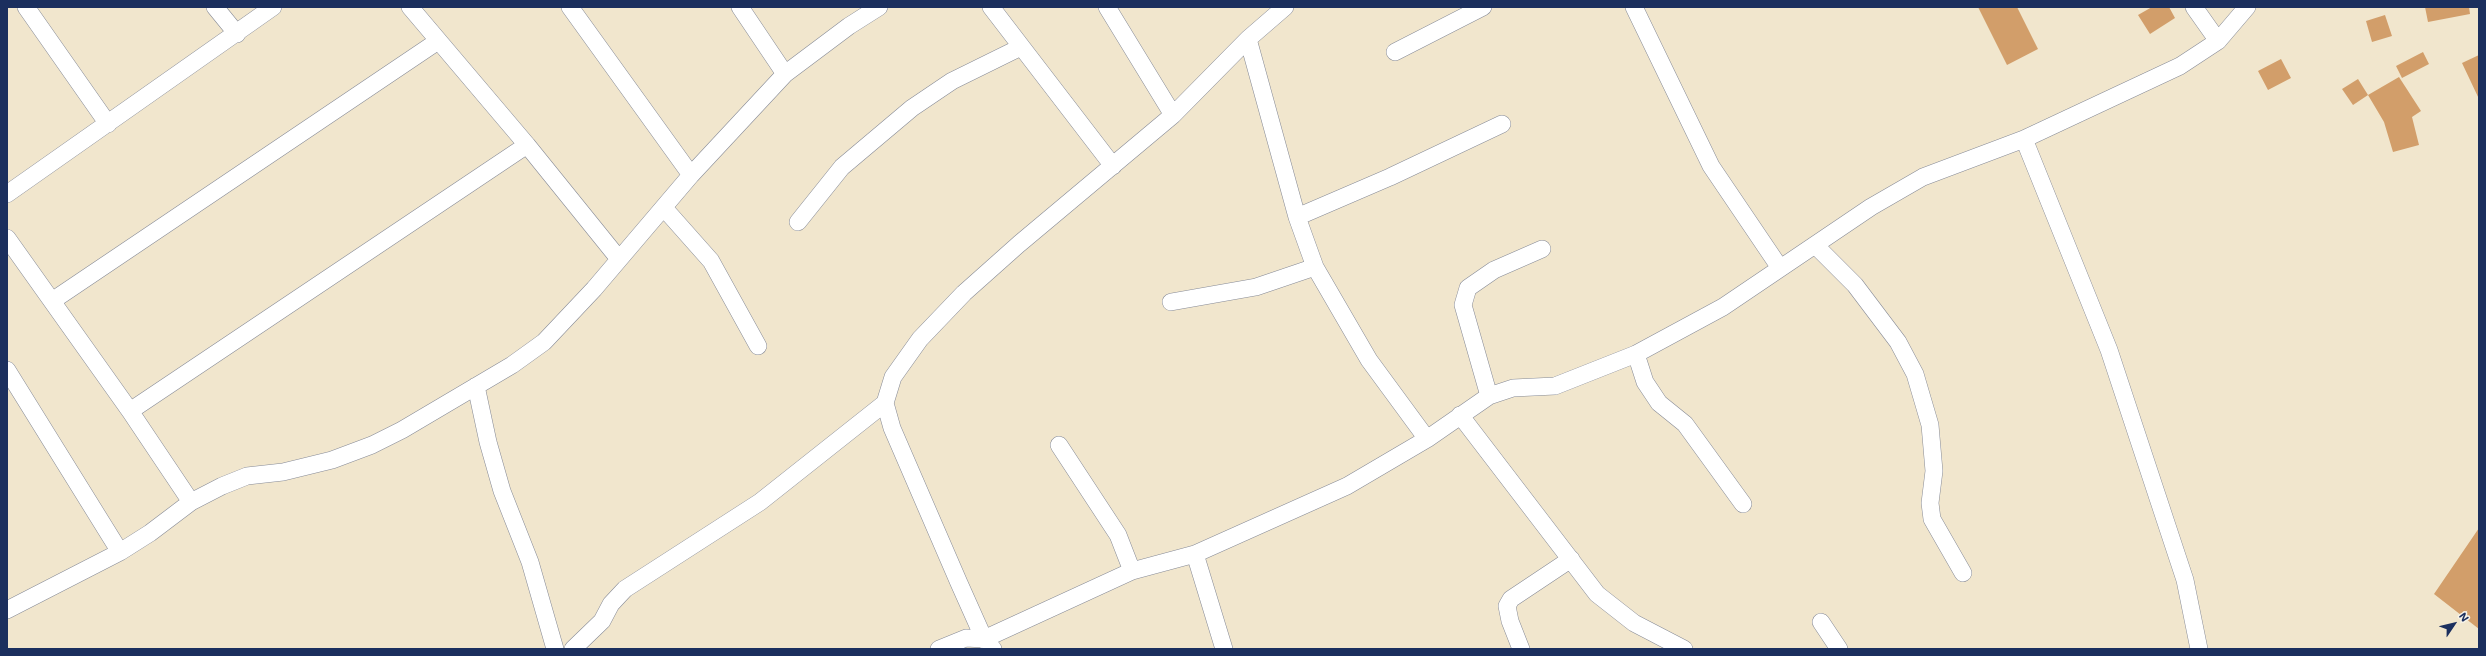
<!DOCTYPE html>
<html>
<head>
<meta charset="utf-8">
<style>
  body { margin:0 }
  #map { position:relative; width:2486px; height:656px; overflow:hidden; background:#f1e6cd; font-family:Mali,sans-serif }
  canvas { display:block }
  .frame { position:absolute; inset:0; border:8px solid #1b2f5e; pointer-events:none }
  .north { position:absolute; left:2434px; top:604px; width:40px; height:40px; -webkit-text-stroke:3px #f7f3e8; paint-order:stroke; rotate:55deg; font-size:11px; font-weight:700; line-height:16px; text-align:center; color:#1b2f5e }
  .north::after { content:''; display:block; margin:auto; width:14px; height:18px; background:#1b2f5e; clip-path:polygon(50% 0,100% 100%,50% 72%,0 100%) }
</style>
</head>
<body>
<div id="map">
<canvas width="2486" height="656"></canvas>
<div class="frame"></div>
<div class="north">N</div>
</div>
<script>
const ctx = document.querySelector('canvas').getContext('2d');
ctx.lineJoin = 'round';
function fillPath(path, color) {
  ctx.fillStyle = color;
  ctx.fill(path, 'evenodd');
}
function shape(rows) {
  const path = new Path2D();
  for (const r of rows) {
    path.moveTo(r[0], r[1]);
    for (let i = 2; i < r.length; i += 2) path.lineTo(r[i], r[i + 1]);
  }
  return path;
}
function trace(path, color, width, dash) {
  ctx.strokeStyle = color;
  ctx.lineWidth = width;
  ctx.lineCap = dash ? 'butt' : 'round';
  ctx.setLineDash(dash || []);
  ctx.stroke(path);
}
fillPath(shape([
  [1978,7,2017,7,2038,49,2007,65],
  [2152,7,2169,7,2175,18,2150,34,2138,15],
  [2425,7,2469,7,2470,14,2428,22],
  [2385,15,2392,36,2372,42,2366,21],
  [2423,52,2429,64,2402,78,2396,66],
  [2479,55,2479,99,2462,63],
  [2281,59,2291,78,2268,90,2258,71],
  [2399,77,2421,111,2412,117,2419,145,2393,152,2384,122,2368,95],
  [2358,79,2368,95,2353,105,2342,89],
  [2479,528,2479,629,2434,594]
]), '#d29e6a');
const minor = shape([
  [26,7,108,124],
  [215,7,237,34],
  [410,7,527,145,619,259],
  [570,7,691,175],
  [991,7,1113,166],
  [1107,7,1173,115],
  [1634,7,1711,166,1780,268],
  [2194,7,2218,41],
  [1248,39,1297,217,1315,267,1369,360,1427,439],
  [1395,52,1483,7],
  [785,74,849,26,879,7],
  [2024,139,2109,350,2185,580,2199,649],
  [7,194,273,7],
  [664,208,711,261,758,346],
  [1297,217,1390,177,1502,124],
  [798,222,842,167,912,108,952,81,1021,47],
  [7,238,130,411,191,502],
  [1815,245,1855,285,1898,342,1915,374,1930,425,1934,471,1930,503,1932,519,1963,573],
  [52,301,438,41],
  [1171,302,1256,287,1315,267],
  [1636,354,1645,382,1659,403,1685,424,1743,504],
  [7,370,120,552],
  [476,386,488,442,502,491,530,562,555,649],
  [1489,396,1463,305,1468,288,1494,270,1542,249],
  [130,411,527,145],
  [1460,415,1597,594,1634,623,1684,649],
  [1059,445,1118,535,1132,571],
  [1195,554,1224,649],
  [7,610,120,552,150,533,191,502,222,486,247,476,283,472,332,460,372,445,402,430,512,365,544,342,594,289,691,175,785,74,740,7],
  [1821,622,1839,649],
  [573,649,602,621,611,604,625,589,760,502,885,403],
  [939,649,966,638,984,639,1132,571,1195,554,1347,486,1427,439,1489,396,1513,388,1555,386,1636,354,1723,307,1871,207,1923,177,2024,139,2180,66,2218,41,2247,7],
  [993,649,984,639,959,583,892,428,885,403,893,377,920,339,964,293,1019,244,1173,115,1248,39,1285,7],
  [1521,649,1510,621,1507,606,1511,599,1571,559]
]);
trace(minor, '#868a96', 18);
trace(minor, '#fff', 17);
</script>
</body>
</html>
